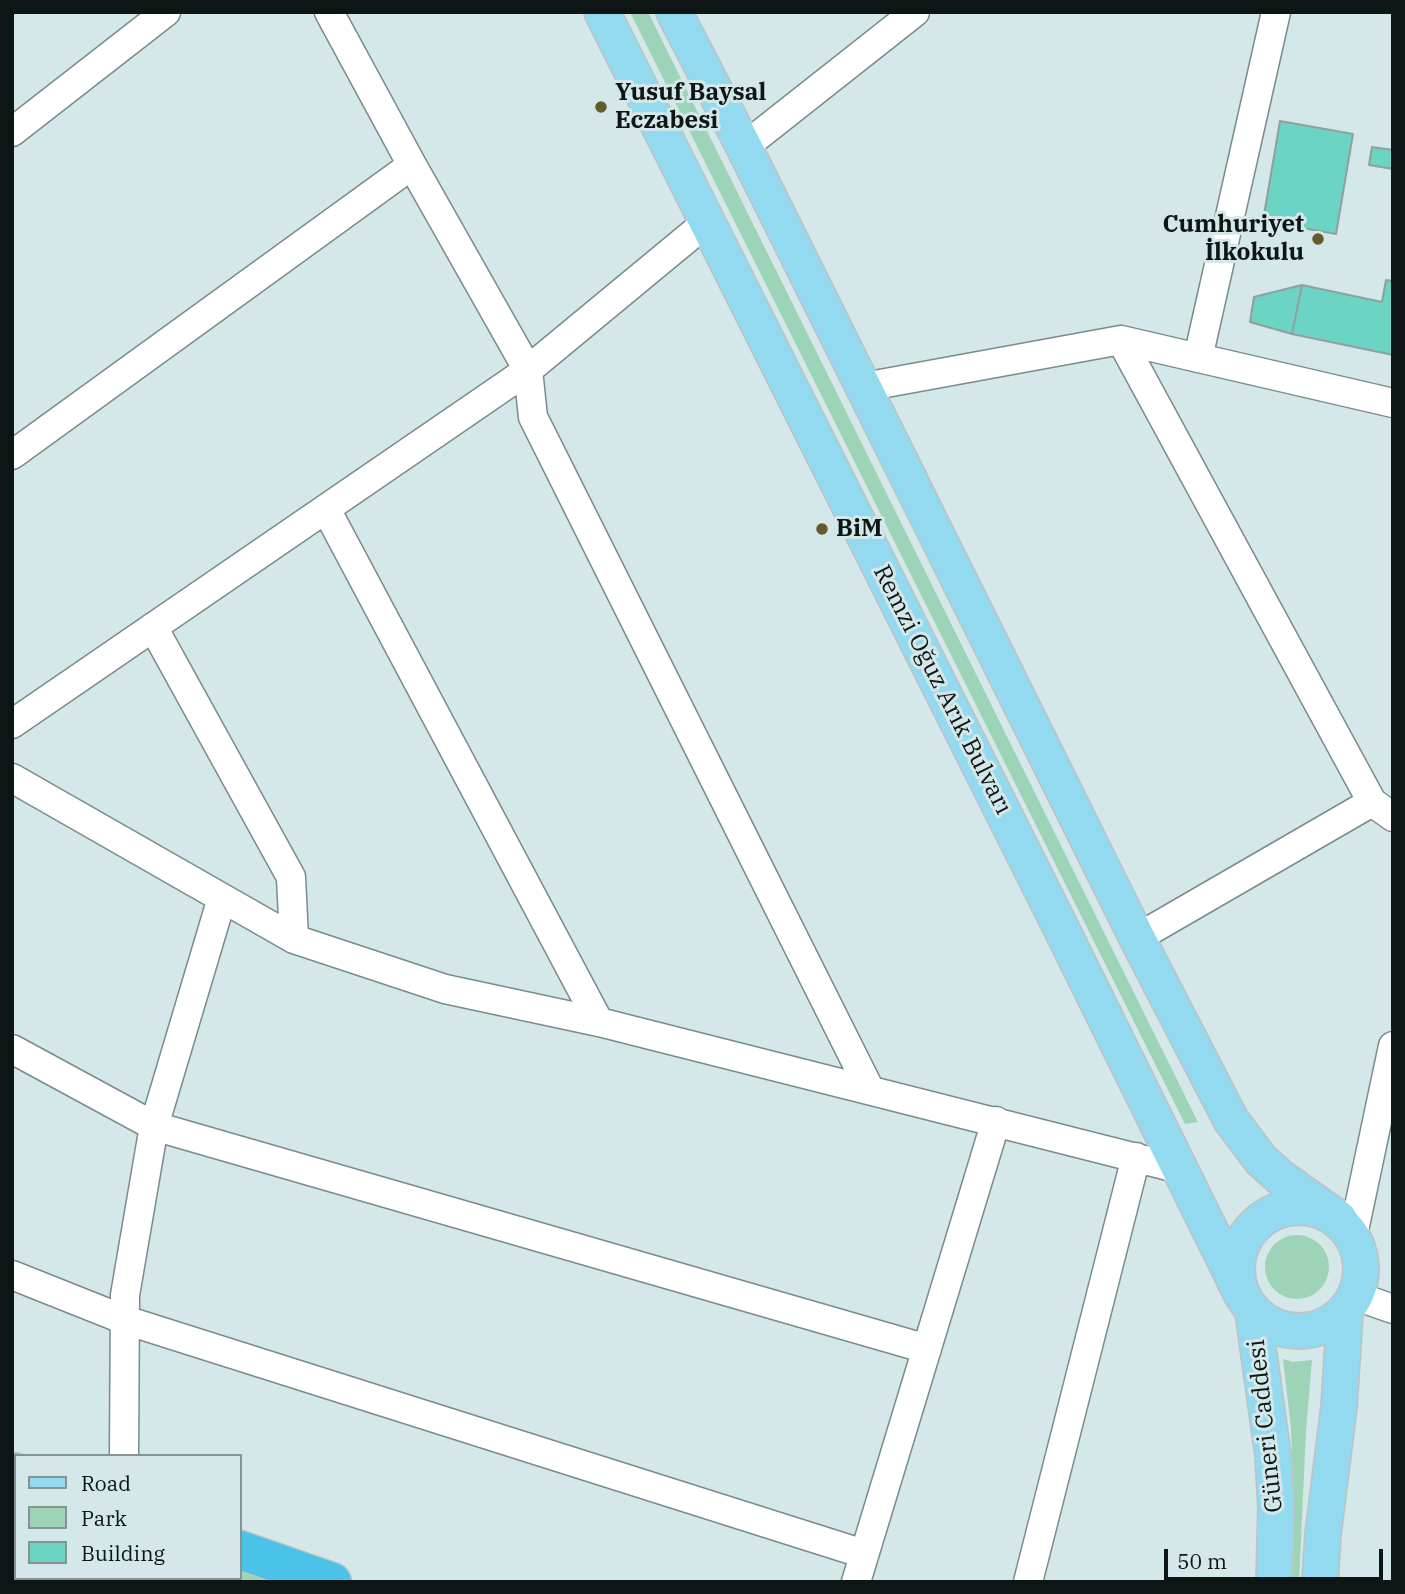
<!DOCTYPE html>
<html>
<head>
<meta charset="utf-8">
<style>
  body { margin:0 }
  #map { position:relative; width:1405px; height:1594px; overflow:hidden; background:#d4e7e9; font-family:"IBM Plex Serif",serif }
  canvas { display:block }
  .frame { position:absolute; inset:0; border:14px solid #0e1515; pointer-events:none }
  .legend { position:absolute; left:14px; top:1454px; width:228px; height:126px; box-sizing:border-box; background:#d4e7e9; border:2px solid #859394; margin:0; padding:9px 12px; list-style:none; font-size:21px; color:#0e1515 }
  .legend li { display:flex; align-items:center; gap:14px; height:35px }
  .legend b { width:35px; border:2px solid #859394 }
  .scale { position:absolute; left:1164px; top:1549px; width:219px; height:32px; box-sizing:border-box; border:4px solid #0e1515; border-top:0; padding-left:9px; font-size:21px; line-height:24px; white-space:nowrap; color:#0e1515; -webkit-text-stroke:5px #d4e7e9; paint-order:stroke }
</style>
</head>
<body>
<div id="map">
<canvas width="1405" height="1594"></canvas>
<div class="frame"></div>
<ul class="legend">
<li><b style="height:9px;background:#93daf1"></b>Road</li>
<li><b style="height:19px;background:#9dd4b8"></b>Park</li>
<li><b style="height:19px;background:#6cd4c4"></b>Building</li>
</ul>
<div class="scale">50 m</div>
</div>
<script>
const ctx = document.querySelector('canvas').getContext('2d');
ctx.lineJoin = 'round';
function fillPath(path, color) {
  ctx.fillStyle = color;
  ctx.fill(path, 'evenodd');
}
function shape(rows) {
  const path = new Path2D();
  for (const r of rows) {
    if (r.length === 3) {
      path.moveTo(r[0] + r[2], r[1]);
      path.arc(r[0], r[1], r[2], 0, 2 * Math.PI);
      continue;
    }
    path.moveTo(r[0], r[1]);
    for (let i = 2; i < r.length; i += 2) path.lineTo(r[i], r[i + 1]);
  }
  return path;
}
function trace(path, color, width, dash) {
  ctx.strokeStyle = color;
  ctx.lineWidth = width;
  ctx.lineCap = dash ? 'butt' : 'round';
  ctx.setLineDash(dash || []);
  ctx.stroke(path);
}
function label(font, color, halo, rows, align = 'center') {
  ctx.font = font + ' "IBM Plex Serif",serif';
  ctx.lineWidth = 6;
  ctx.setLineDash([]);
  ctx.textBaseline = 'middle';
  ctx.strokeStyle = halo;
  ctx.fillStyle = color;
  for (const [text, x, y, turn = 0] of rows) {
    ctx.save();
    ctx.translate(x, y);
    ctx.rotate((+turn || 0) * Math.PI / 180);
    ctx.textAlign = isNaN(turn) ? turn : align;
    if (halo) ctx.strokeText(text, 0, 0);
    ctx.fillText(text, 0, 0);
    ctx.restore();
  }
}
fillPath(shape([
  [630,12,648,12,1198,1122,1185,1124],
  [1297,1267,32],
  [1283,1359,1293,1362,1312,1360,1306,1431,1299,1582,1289,1582,1293,1483,1291,1428],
  [240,1571,270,1582,207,1582,196,1578,240,1578]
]), '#9dd4b8');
const building = shape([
  [1280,121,1353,134,1336,234,1263,221,1280,121],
  [1372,147,1393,150,1393,169,1369,165,1372,147],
  [1386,280,1393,281,1393,355,1292,334,1302,285,1382,302,1386,280],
  [1302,285,1292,334,1250,322,1254,297,1302,285]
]);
fillPath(building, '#6cd4c4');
trace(building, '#8fa09d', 2);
const minor = shape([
  [329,12,412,165,528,370,533,417,870,1090],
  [12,132,166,12],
  [744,147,915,12],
  [1121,340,1372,802,1393,817],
  [1198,358,1276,12],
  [864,387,1121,340,1393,403],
  [12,455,412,165],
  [326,509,599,1022],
  [153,627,291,877,294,939],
  [12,724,528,370,707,222],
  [12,778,294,939,445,989,599,1022,1180,1169],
  [1137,938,1372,802],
  [12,1049,154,1126,927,1349],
  [1353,1235,1393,1046],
  [12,1275,125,1320,864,1554],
  [1356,1296,1393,1309],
  [124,1456,125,1295,154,1126,222,898],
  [856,1582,996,1121],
  [1028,1582,1136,1157]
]);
const major = shape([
  [602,12,1058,922,1242,1295],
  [674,12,744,147,1137,938,1231,1120,1261,1160,1280,1177,1339,1219],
  [1299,1269,62],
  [1253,1312,1273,1455,1276,1507,1274,1582],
  [1320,1582,1323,1534,1339,1407,1345,1312]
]);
const highway = shape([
  [12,1472,16,1473],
  [12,1541,16,1542],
  [240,1550,332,1582],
  [121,1578,131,1582]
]);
trace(minor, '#7a8b8d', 31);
trace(major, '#c0c2c2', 38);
trace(highway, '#c0c2c2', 41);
trace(minor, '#fff', 28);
trace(major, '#93daf1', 35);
trace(highway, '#4bc2e7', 38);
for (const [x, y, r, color] of [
  [601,107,7,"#635c29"],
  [1318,239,7,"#635c29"],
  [822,529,7,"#635c29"]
]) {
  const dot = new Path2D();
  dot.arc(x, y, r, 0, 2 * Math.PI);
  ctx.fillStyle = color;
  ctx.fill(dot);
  trace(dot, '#d4e7e9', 2.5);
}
label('bold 24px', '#0e1515', '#d4e7e9', [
  ["Yusuf Baysal",615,93],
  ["Eczabesi",615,121],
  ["Cumhuriyet",1304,225,"right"],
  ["İlkokulu",1304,253,"right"],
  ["BiM",836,529]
], 'left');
label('24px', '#0e1515', '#d4e7e9', [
  ["Remzi Oğuz Arık Bulvarı",942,690,63],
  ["Güneri Caddesi",1266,1426,-96]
]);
</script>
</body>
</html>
